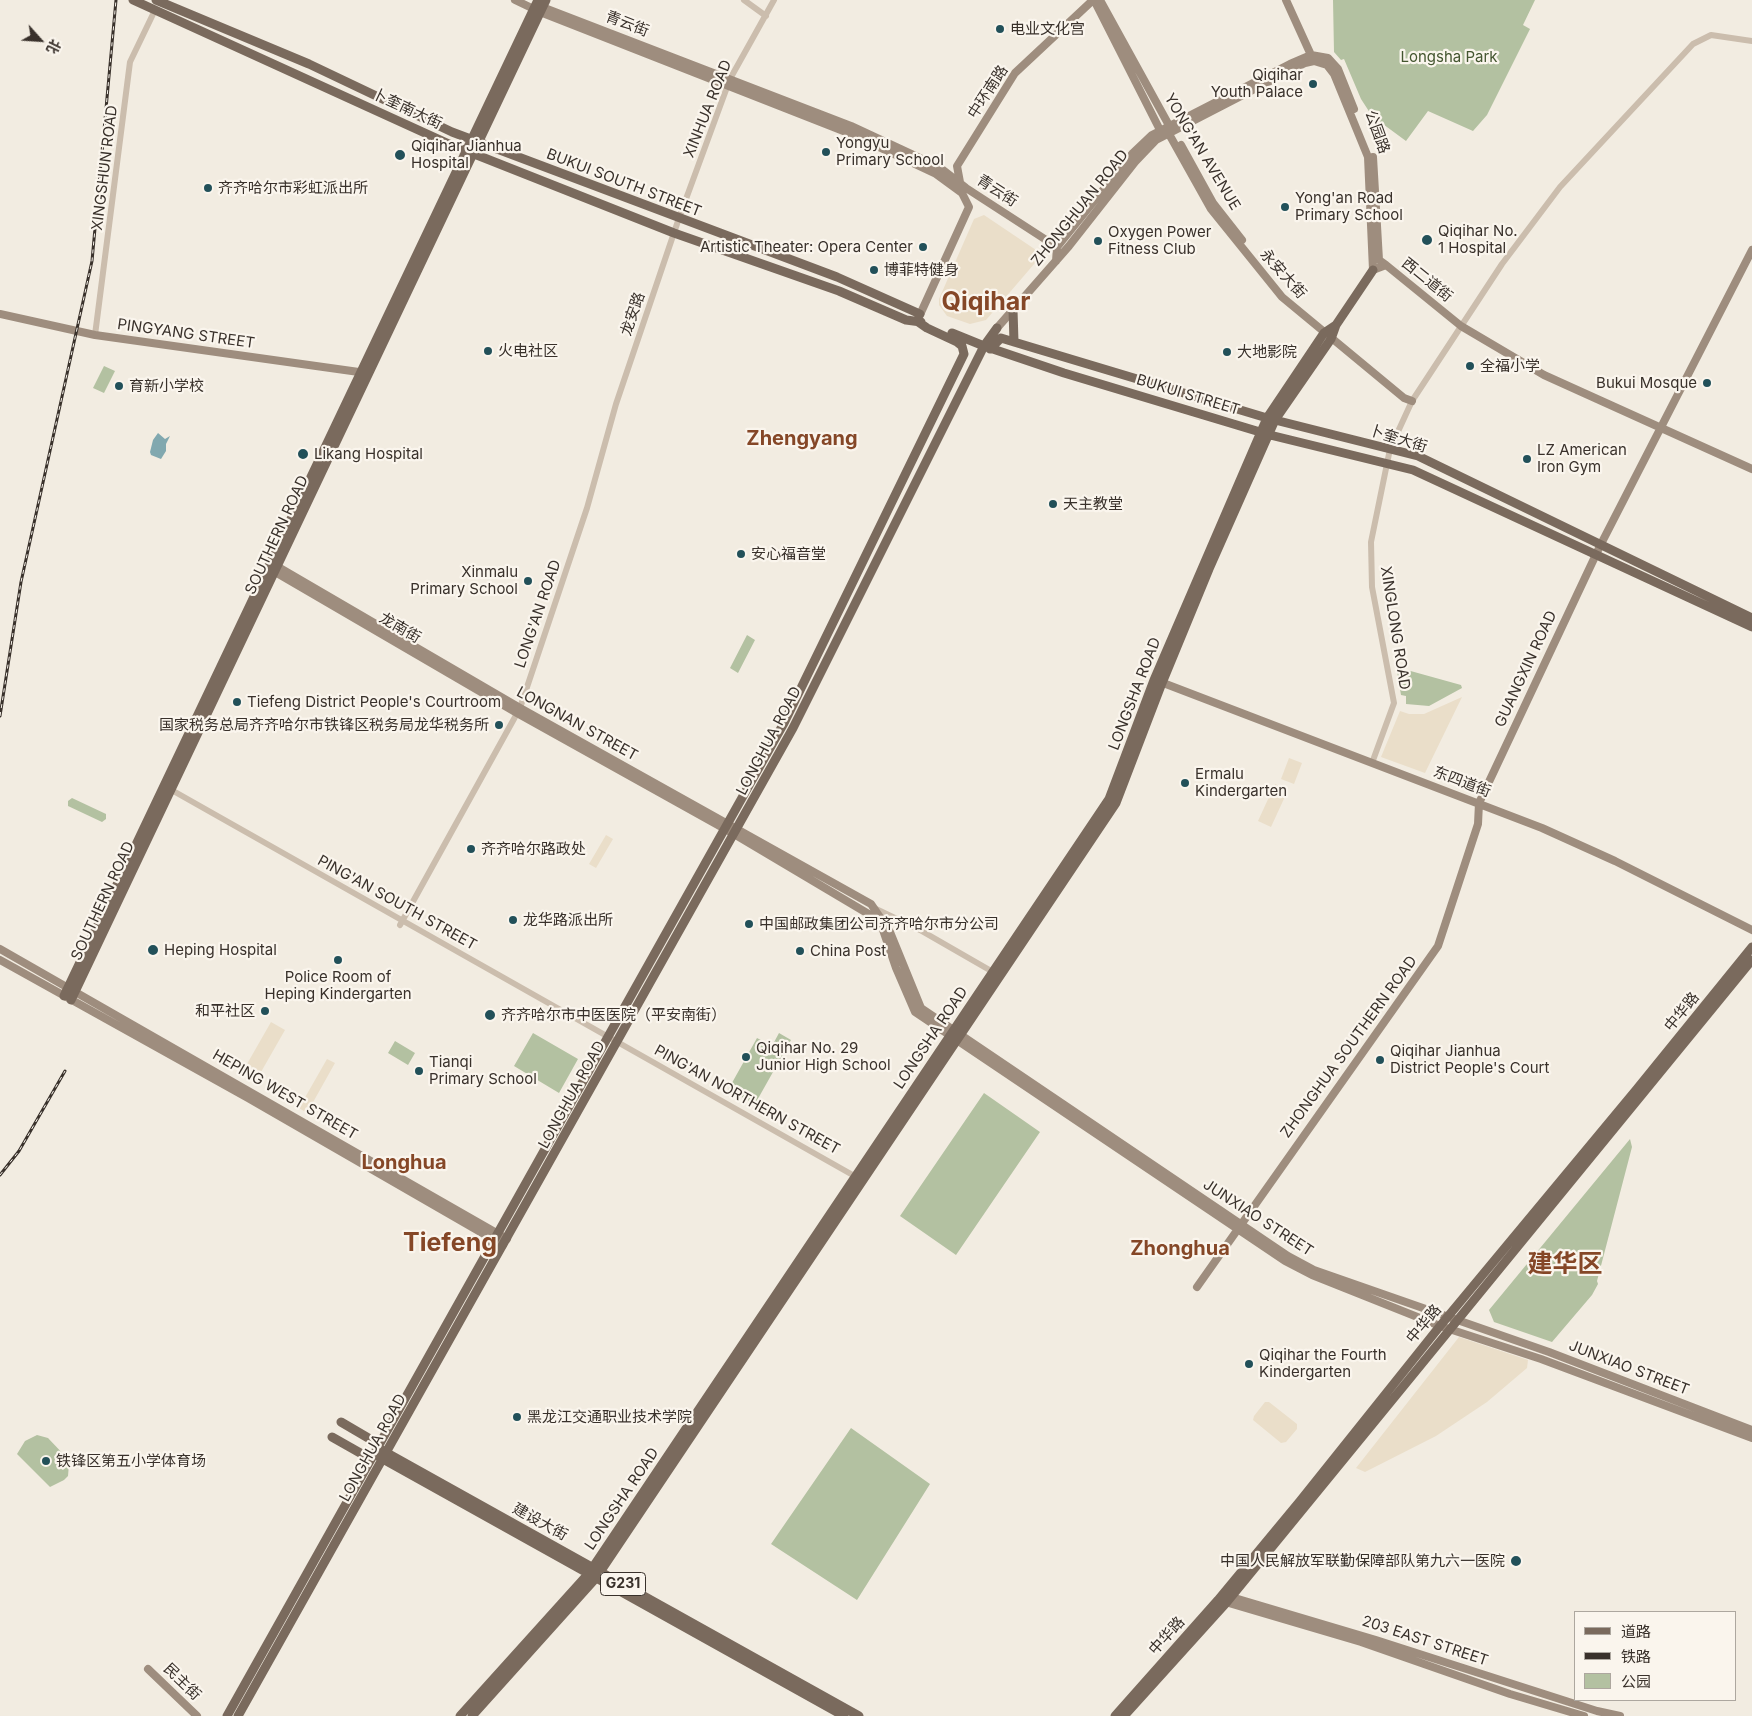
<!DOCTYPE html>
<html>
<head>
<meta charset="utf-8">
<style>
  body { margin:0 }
  #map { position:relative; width:1752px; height:1716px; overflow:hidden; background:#f2ece1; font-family:Inter,"Noto Sans SC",sans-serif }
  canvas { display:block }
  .legend { position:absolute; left:1574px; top:1611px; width:162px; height:90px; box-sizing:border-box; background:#faf5ed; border:1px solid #ada79f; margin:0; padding:6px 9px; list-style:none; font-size:15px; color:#39312b }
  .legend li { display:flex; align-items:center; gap:10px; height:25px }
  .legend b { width:25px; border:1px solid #ada79f }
  .north { position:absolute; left:15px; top:15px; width:50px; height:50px; -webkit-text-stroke:4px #faf5ed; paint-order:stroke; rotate:116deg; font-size:14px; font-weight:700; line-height:20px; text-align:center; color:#39312b }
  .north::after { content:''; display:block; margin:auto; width:18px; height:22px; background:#39312b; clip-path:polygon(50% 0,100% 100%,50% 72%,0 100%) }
</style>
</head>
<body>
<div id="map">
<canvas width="1752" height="1716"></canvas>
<ul class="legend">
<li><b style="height:6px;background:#7a6a5d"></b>道路</li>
<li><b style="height:6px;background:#39312b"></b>铁路</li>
<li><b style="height:14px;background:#b3c1a1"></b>公园</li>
</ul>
<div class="north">北</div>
</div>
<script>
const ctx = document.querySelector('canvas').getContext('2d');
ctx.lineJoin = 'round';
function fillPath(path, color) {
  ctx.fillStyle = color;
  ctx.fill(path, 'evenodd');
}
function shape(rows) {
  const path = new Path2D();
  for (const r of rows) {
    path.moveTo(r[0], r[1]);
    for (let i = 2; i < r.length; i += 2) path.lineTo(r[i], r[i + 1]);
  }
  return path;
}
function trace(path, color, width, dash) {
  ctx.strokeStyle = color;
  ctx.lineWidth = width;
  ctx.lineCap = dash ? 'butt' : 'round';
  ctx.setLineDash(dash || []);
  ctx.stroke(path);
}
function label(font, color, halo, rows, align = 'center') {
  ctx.font = font + ' Inter,"Noto Sans SC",sans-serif';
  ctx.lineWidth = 4.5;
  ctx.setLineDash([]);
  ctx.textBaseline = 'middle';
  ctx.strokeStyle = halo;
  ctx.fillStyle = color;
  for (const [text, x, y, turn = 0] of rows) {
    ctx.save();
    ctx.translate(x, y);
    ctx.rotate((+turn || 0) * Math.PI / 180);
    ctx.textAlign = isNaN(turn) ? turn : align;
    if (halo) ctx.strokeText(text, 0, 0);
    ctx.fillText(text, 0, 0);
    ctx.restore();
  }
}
fillPath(shape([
  [1333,0,1535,0,1523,25,1530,29,1487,115,1473,131,1428,111,1406,141,1372,116,1361,99,1344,59,1341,60,1334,52],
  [104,366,115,371,104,393,93,388],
  [747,635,755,640,738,673,730,668],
  [1407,670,1461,685,1462,688,1429,706,1406,704,1406,696,1401,695,1397,671],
  [72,798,106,814,106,819,102,822,68,806,68,801],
  [533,1033,578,1059,559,1093,514,1066],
  [779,1033,791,1040,755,1104,728,1090,757,1038,772,1046],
  [395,1041,415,1053,408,1065,388,1053],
  [984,1093,1040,1132,956,1255,900,1216],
  [1630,1139,1632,1147,1597,1281,1598,1284,1592,1295,1552,1342,1494,1322,1489,1310],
  [851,1428,930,1484,857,1600,771,1544],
  [37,1435,48,1438,67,1458,69,1464,68,1476,64,1480,50,1487,17,1454,25,1441]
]), '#b3c1a1');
fillPath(shape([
  [984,215,1039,252,1041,256,986,320,970,324,947,316,939,305,939,299,974,219],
  [1462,697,1425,773,1381,757,1400,711,1409,714,1424,714],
  [1289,758,1302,763,1294,784,1281,779],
  [1275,784,1288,790,1271,827,1258,821],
  [606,835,613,839,596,868,589,864],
  [271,1022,285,1030,261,1072,247,1064],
  [327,1059,335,1063,307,1113,299,1108],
  [1459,1337,1528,1360,1527,1368,1487,1402,1436,1436,1365,1472,1356,1468],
  [1265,1402,1269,1402,1297,1424,1297,1429,1286,1442,1281,1443,1253,1420,1254,1416]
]), '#eadec9');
fillPath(shape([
  [158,433,165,439,170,436,166,444,166,451,161,459,151,455,150,452,153,440]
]), '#81a8af');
trace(shape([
  [744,0,766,16],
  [95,335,130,62,155,10],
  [1372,763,1394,703,1372,587,1371,542,1390,449,1412,401,1502,264,1560,187,1693,44,1711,35,1752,41],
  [168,788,858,1178],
  [876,909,920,930,993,972],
  [400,925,520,708,587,508,616,404,679,218,730,79,774,0]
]), '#cbbdad', 6);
trace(shape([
  [515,0,540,12,851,134,936,174,962,193],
  [1094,0,1160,130,1169,134,1211,209,1282,297,1404,398,1412,401],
  [1100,0,1171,129],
  [1286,0,1311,55],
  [539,7,542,7,851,126,939,167,966,188,1057,247,1056,261],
  [1181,145,1213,203,1242,240],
  [1373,157,1379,260,1386,265],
  [1057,247,1132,154,1152,135,1290,64,1311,55,1328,58,1338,69,1354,109],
  [0,314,95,335,366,373],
  [918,319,969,207,962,193,957,166,1015,73,1093,0],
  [997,328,1069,246,1135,162,1156,140,1305,63,1314,61,1327,65,1334,74,1368,157,1373,270,1386,265,1461,326,1544,375,1752,469],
  [273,564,520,708,871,904,890,932,921,1008,1288,1256,1314,1270,1549,1352,1752,1430],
  [270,569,517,713,734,834,877,919,882,927,896,968,915,1012,1285,1261,1312,1275,1440,1326,1541,1359,1752,1438],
  [1158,681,1542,828,1615,861,1752,930],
  [0,949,507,1239],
  [0,960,248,1098,503,1245],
  [1197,1287,1438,946,1478,824,1479,803,1600,546,1752,250],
  [1228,1596,1376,1640,1597,1711,1620,1716],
  [1222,1601,1361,1642,1510,1694,1584,1716],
  [148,1669,197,1716]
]), '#9e8d7e', 8);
trace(shape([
  [133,0,449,144,674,233,839,291,906,320,921,322],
  [156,0,309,64,452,132,837,277,920,314],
  [1013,310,1014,342,1267,418,1418,456,1752,618],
  [952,333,984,346,997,328],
  [990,349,1001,338,1014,342],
  [64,996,538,0],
  [71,1000,546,0],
  [341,1422,370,1439,378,1448,859,1716],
  [332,1437,362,1454,374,1454,844,1716],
  [227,1716,784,723,964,354,962,346,957,342,927,328,917,321],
  [238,1716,793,728,984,346,1064,373,1270,435,1413,470,1752,627],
  [460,1716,589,1573,1109,799,1154,680,1267,418,1324,333,1336,325],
  [472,1716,596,1578,1116,803,1162,683,1209,569,1275,420,1331,339,1336,325,1373,270],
  [1115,1716,1218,1600,1300,1501,1440,1326,1637,1089,1752,947],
  [1124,1716,1227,1602,1752,960]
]), '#7a6a5d', 9);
const rail = shape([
  [0,716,21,582,92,261,116,0],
  [0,1175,19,1151,65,1071]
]);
trace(rail, '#39312b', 3);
trace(rail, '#faf5ed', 1, [4]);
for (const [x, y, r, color] of [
  [1000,29,5,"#225059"],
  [1313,84,5,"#225059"],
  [826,152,5,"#225059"],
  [400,155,6,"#225059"],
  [208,188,5,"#225059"],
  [1285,207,5,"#225059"],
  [1427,240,6,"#225059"],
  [1098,241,5,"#225059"],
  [923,247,5,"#225059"],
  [874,270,5,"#225059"],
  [488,351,5,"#225059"],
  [1227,352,5,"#225059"],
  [1470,366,5,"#225059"],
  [1707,383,5,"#225059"],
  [119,386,5,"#225059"],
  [303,454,6,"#225059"],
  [1527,459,5,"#225059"],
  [1053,504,5,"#225059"],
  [741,554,5,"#225059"],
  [528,581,5,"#225059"],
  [237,702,5,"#225059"],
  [499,725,5,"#225059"],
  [1185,783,5,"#225059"],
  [471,849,5,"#225059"],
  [513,920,5,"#225059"],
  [749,924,5,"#225059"],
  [153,950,6,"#225059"],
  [800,951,5,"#225059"],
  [338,960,5,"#225059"],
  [265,1011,5,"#225059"],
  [490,1015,6,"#225059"],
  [746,1057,5,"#225059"],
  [1380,1060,5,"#225059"],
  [419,1071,5,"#225059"],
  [1249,1364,5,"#225059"],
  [517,1417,5,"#225059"],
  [46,1461,5,"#225059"],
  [1516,1561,6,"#225059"]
]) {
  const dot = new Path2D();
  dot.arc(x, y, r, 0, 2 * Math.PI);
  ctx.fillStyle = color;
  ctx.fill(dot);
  trace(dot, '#faf5ed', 2);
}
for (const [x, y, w] of [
  [623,1584,45]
]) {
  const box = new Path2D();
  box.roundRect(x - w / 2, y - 11.5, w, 23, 4);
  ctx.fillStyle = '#faf5ed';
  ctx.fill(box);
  trace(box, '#39312b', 1);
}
label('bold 14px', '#39312b', null, [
  ["G231",623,1584]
]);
label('15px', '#39312b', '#faf5ed', [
  ["青云街",627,24,21],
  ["中环南路",988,92,-57],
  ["卜奎南大街",407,109,25],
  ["XINHUA ROAD",708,109,-68],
  ["公园路",1377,132,70],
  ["YONG'AN AVENUE",1202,152,59],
  ["XINGSHUN ROAD",105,168,-83],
  ["BUKUI SOUTH STREET",624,183,21],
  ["青云街",997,191,33],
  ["ZHONGHUAN ROAD",1080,208,-51],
  ["永安大街",1283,274,48],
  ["西二道街",1427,280,39],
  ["龙安路",633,314,-71],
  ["PINGYANG STREET",186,334,8],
  ["BUKUI STREET",1188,395,17],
  ["卜奎大街",1398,439,17],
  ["SOUTHERN ROAD",277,535,-65],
  ["LONG'AN ROAD",538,614,-71],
  ["龙南街",400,628,30],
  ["XINGLONG ROAD",1395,628,81],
  ["GUANGXIN ROAD",1526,669,-65],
  ["LONGSHA ROAD",1135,694,-69],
  ["LONGNAN STREET",577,724,29],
  ["LONGHUA ROAD",769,741,-62],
  ["东四道街",1462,782,21],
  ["SOUTHERN ROAD",103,901,-65],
  ["PING'AN SOUTH STREET",397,903,29],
  ["中华路",1682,1012,-51],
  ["LONGSHA ROAD",931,1038,-56],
  ["ZHONGHUA SOUTHERN ROAD",1349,1047,-54],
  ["HEPING WEST STREET",285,1095,30],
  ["LONGHUA ROAD",572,1095,-61],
  ["PING'AN NORTHERN STREET",747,1100,29],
  ["JUNXIAO STREET",1258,1218,33],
  ["中华路",1424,1324,-50],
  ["JUNXIAO STREET",1629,1368,21],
  ["LONGHUA ROAD",373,1448,-61],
  ["LONGSHA ROAD",622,1499,-56],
  ["建设大街",540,1522,29],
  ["中华路",1167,1636,-48],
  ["203 EAST STREET",1425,1641,18],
  ["民主街",182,1682,44]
]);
label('15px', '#39312b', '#faf5ed', [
  ["电业文化宫",1010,29],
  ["Qiqihar",1303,75,"right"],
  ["Youth Palace",1303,92,"right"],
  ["Yongyu",836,143],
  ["Primary School",836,160],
  ["Qiqihar Jianhua",411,146],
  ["Hospital",411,163],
  ["齐齐哈尔市彩虹派出所",218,188],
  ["Yong'an Road",1295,198],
  ["Primary School",1295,215],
  ["Qiqihar No.",1438,231],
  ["1 Hospital",1438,248],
  ["Oxygen Power",1108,232],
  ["Fitness Club",1108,249],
  ["Artistic Theater: Opera Center",913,247,"right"],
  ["博菲特健身",884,270],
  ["火电社区",498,351],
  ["大地影院",1237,352],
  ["全福小学",1480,366],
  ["Bukui Mosque",1697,383,"right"],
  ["育新小学校",129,386],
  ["LZ American",1537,450],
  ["Iron Gym",1537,467],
  ["Likang Hospital",314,454],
  ["天主教堂",1063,504],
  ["安心福音堂",751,554],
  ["Xinmalu",518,572,"right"],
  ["Primary School",518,589,"right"],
  ["Tiefeng District People's Courtroom",247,702],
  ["国家税务总局齐齐哈尔市铁锋区税务局龙华税务所",489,725,"right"],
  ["Ermalu",1195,774],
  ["Kindergarten",1195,791],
  ["齐齐哈尔路政处",481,849],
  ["龙华路派出所",523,920],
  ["中国邮政集团公司齐齐哈尔市分公司",759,924],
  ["Heping Hospital",164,950],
  ["China Post",810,951],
  ["Police Room of",338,977,"center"],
  ["Heping Kindergarten",338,994,"center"],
  ["和平社区",255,1011,"right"],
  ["齐齐哈尔市中医医院（平安南街）",501,1015],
  ["Qiqihar No. 29",756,1048],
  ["Junior High School",756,1065],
  ["Qiqihar Jianhua",1390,1051],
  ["District People's Court",1390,1068],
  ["Tianqi",429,1062],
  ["Primary School",429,1079],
  ["Qiqihar the Fourth",1259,1355],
  ["Kindergarten",1259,1372],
  ["黑龙江交通职业技术学院",527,1417],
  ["铁锋区第五小学体育场",56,1461],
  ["中国人民解放军联勤保障部队第九六一医院",1505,1561,"right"]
], 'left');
label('15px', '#445630', '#faf5ed', [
  ["Longsha Park",1449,57]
]);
label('bold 20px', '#854727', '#faf5ed', [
  ["Zhengyang",802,439],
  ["Longhua",404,1163],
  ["Zhonghua",1180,1249]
]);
label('bold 25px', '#854727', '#faf5ed', [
  ["Qiqihar",986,302],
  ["Tiefeng",450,1243],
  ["建华区",1565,1264]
]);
</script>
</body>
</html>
